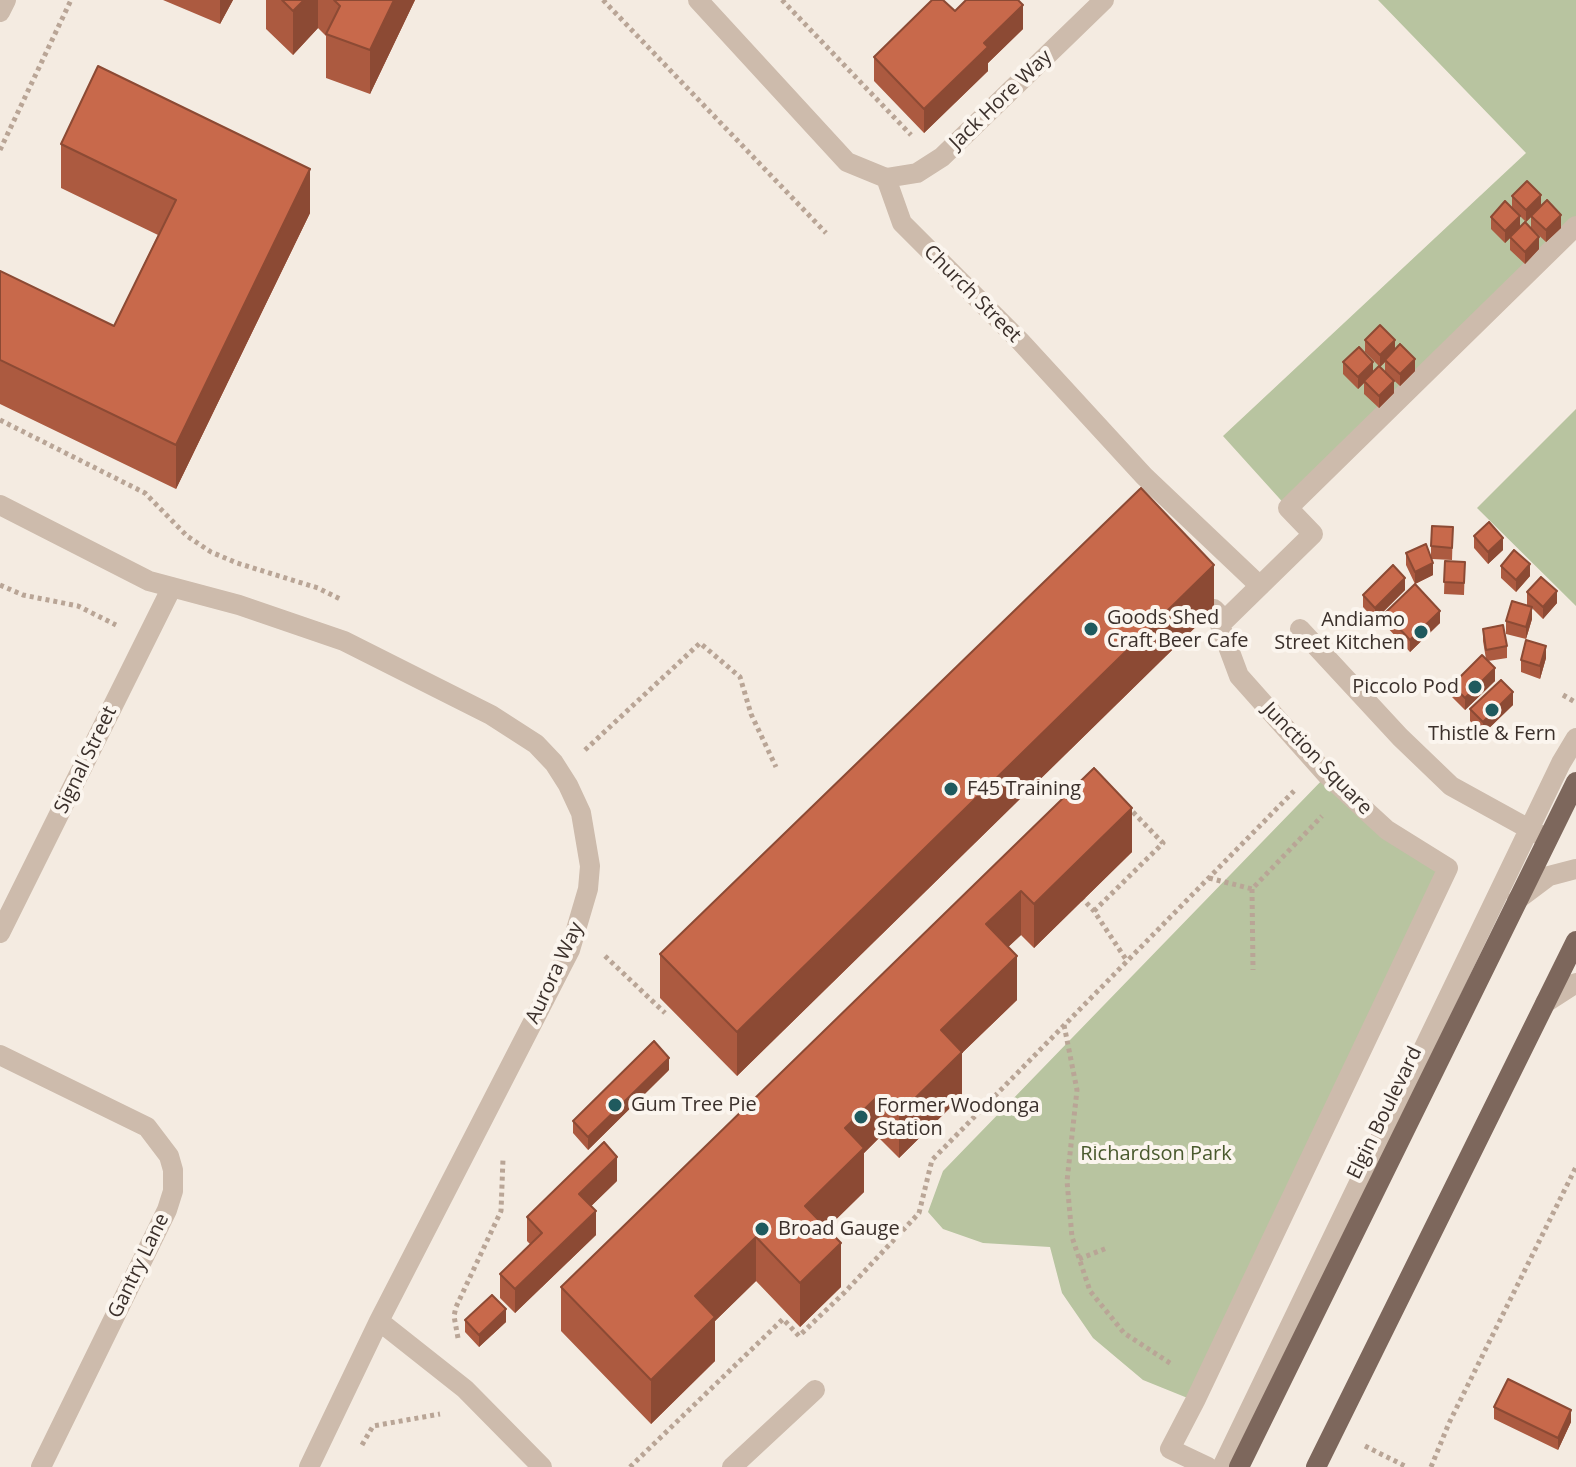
<!DOCTYPE html>
<html>
<head>
<meta charset="utf-8">
<style>
  body { margin:0 }
  canvas { display:block; background:#f4ebe1 }
</style>
</head>
<body>
<canvas width="1576" height="1467"></canvas>
<script>
const ctx = document.querySelector('canvas').getContext('2d');
ctx.lineJoin = 'round';
function fillPath(path, color) {
  ctx.fillStyle = color;
  ctx.fill(path, 'evenodd');
}
function shape(rows) {
  const path = new Path2D();
  for (const r of rows) {
    path.moveTo(r[0], r[1]);
    for (let i = 2; i < r.length; i += 2) path.lineTo(r[i], r[i + 1]);
  }
  return path;
}
function trace(path, color, width, dash) {
  ctx.strokeStyle = color;
  ctx.lineWidth = width;
  ctx.lineCap = dash ? 'butt' : 'round';
  ctx.setLineDash(dash || []);
  ctx.stroke(path);
}
function label(font, color, halo, rows, align = 'center') {
  ctx.font = font + ' "Open Sans",sans-serif';
  ctx.lineWidth = 8;
  ctx.setLineDash([]);
  ctx.textBaseline = 'middle';
  ctx.strokeStyle = halo;
  ctx.fillStyle = color;
  for (const [text, x, y, turn = 0] of rows) {
    ctx.save();
    ctx.translate(x, y);
    ctx.rotate((+turn || 0) * Math.PI / 180);
    ctx.textAlign = isNaN(turn) ? turn : align;
    if (halo) ctx.strokeText(text, 0, 0);
    ctx.fillText(text, 0, 0);
    ctx.restore();
  }
}
fillPath(shape([
  [1378,0,1576,0,1576,226,1288,508,1223,436,1526,153],
  [1576,409,1576,606,1477,508],
  [1327,775,1448,868,1195,1401,1143,1380,1093,1338,1062,1293,1050,1247,983,1243,943,1229,928,1212,943,1171]
]), '#b8c4a0');
trace(shape([
  [603,0,826,233],
  [782,0,911,135],
  [0,150,71,0],
  [0,420,145,493,187,536,211,552,237,563,318,588,342,600],
  [0,585,23,595,78,606,116,625],
  [1563,695,1575,702],
  [585,750,700,643,740,677,751,714,776,767],
  [1209,878,1252,889,1322,816],
  [1252,889,1253,970],
  [1081,897,1094,911,1127,961],
  [1094,911,1163,843,1129,808],
  [605,956,665,1013],
  [1064,1025,1077,1090,1067,1181,1072,1237,1090,1291,1124,1333,1173,1365],
  [1079,1259,1107,1248],
  [458,1338,454,1316,456,1307,501,1211,503,1159],
  [362,1445,373,1426,440,1414],
  [1365,1446,1407,1467],
  [630,1467,783,1319,799,1336,845,1292,919,1213,932,1160,1294,791],
  [1431,1467,1449,1423,1576,1167]
]), '#b9a596', 5, [4, 4]);
trace(shape([
  [698,0,847,162,886,178,917,173,942,157,1104,0],
  [0,12,6,0],
  [886,178,902,223,1020,341,1144,476,1260,586],
  [0,505,149,581,239,605,344,641,491,715,536,744,554,763,568,785,581,813,590,866,588,889,570,950,379,1321,309,1467],
  [1300,629,1400,737,1451,786,1540,835],
  [1517,900,1549,876,1576,869],
  [0,933,172,587],
  [1545,1003,1576,983],
  [0,1055,147,1127,169,1156,173,1170,173,1191,167,1210,41,1467],
  [379,1321,465,1389,542,1467],
  [732,1467,815,1390],
  [1208,1467,1170,1449,1195,1401,1448,868,1387,830,1327,775,1239,676,1214,609,1225,620,1313,534,1288,508,1576,226],
  [1222,1467,1561,763,1576,738]
]), '#cdbbac', 20);
trace(shape([
  [1239,1467,1576,782],
  [1316,1467,1576,941]
]), '#7d675c', 20);
fillPath(shape([
  [163,0,233,0,220,24],
  [266,0,415,0,370,94,326,78,326,36,318,28,293,55,266,29],
  [955,11,1023,29,988,63,988,71,924,133,874,81,874,57],
  [61,144,310,213,176,489,0,404,0,271,114,326,158,235,61,188],
  [1512,196,1541,205,1561,228,1546,242,1531,228,1531,217,1526,222,1520,216,1520,227,1539,249,1525,264,1510,250,1510,238,1505,243,1491,229,1491,217,1512,208],
  [1365,340,1395,350,1415,371,1400,386,1385,372,1385,362,1380,367,1394,393,1379,408,1364,394,1364,383,1358,389,1343,374,1343,362,1373,372,1379,366,1365,352],
  [1453,527,1452,560,1432,559,1433,575,1415,584,1440,623,1410,652,1385,625,1385,613,1415,584,1406,565,1406,553,1431,556,1431,546],
  [1474,536,1503,550,1488,564,1474,548],
  [1445,561,1465,562,1464,595,1444,594],
  [1501,566,1530,576,1516,592,1501,578],
  [1405,590,1375,620,1363,607,1363,595],
  [1527,592,1557,603,1543,619,1532,608,1532,619,1526,639,1506,634,1506,621,1529,607,1527,605],
  [1214,609,737,1076,660,998,660,954],
  [1483,629,1507,646,1507,658,1488,661,1495,681,1465,710,1452,697,1452,685,1486,659,1483,641],
  [1546,658,1540,679,1521,672,1521,660],
  [1513,705,1483,734,1470,721,1470,709],
  [1094,768,1132,852,1034,948,1021,935,1008,947,1017,1000,962,1053,962,1096,899,1158,879,1138,864,1153,864,1192,827,1228,841,1287,800,1327,756,1281,715,1321,715,1361,651,1424,561,1331,561,1287],
  [669,1070,588,1150,573,1133,573,1121],
  [617,1181,591,1206,596,1235,515,1313,500,1298,500,1274,530,1244,527,1241,527,1217],
  [465,1320,506,1322,479,1347,465,1332],
  [1494,1407,1571,1422,1558,1450,1494,1419]
]), '#ac5a40');
fillPath(shape([
  [220,0,233,0,220,24],
  [304,0,318,0,318,28,293,55,293,11],
  [394,0,415,0,370,94,370,50],
  [1023,5,1023,29,988,63,988,71,924,133,924,109,984,43],
  [310,169,310,213,176,489,176,445],
  [1541,195,1541,207,1526,222,1526,210],
  [1561,215,1561,228,1546,242,1546,230],
  [1520,216,1520,228,1505,243,1505,231],
  [1539,237,1539,249,1525,264,1525,252],
  [1395,340,1395,352,1385,360,1385,362,1380,367,1380,355],
  [1415,359,1415,371,1400,386,1400,374],
  [1373,362,1373,374,1358,389,1358,377],
  [1394,381,1394,393,1379,408,1379,396],
  [1503,538,1503,550,1488,564,1488,552],
  [1433,563,1433,575,1415,584,1415,572],
  [1530,564,1530,576,1516,592,1516,580],
  [1214,565,1214,609,737,1076,737,1032],
  [1405,578,1405,590,1375,620,1375,608],
  [1557,591,1557,603,1543,619,1543,607],
  [1532,607,1532,619,1526,639,1526,627],
  [1440,611,1440,623,1410,652,1410,640],
  [1546,646,1546,658,1540,679,1540,666],
  [1495,668,1495,681,1465,710,1465,698],
  [1513,692,1513,705,1483,734,1483,722],
  [1132,808,1132,852,1034,948,1034,904],
  [1021,891,1021,935,986,968,986,924],
  [1017,956,1017,1000,962,1053,962,1096,899,1158,899,1114,941,1030],
  [669,1058,669,1070,588,1150,588,1137],
  [879,1095,879,1138,864,1153,864,1192,805,1250,805,1206,845,1128],
  [617,1157,617,1181,579,1218,579,1194],
  [596,1211,596,1235,515,1313,515,1289],
  [756,1237,756,1281,715,1321,715,1361,651,1424,651,1380,695,1296],
  [841,1243,841,1287,800,1327,800,1283],
  [506,1309,506,1322,479,1347,479,1335],
  [1571,1410,1571,1422,1558,1450,1558,1438]
]), '#8c4a34');
const building = shape([
  [282,0,304,0,293,11,282,0],
  [334,0,394,0,370,50,326,34,340,6,334,0],
  [932,0,943,0,955,11,966,0,1018,0,1023,5,984,43,988,47,924,109,874,57,932,0],
  [98,66,310,169,176,445,0,360,0,271,114,326,176,200,61,144,98,66],
  [1527,181,1541,195,1526,210,1512,196,1527,181],
  [1547,200,1561,215,1546,230,1531,216,1547,200],
  [1505,201,1520,216,1505,231,1491,217,1505,201],
  [1525,222,1539,237,1525,252,1510,237,1525,222],
  [1380,325,1395,340,1380,355,1365,340,1380,325],
  [1400,344,1415,359,1400,374,1385,360,1400,344],
  [1359,347,1373,362,1358,377,1343,362,1359,347],
  [1379,366,1394,381,1379,396,1364,381,1379,366],
  [1141,488,1214,565,737,1032,660,954,1141,488],
  [1489,522,1503,538,1488,552,1474,536,1489,522],
  [1432,526,1453,527,1452,548,1431,546,1432,526],
  [1426,544,1433,563,1415,572,1406,553,1426,544],
  [1514,550,1530,564,1516,580,1501,566,1514,550],
  [1445,561,1465,562,1464,583,1444,582,1445,561],
  [1393,565,1405,578,1375,608,1363,595,1393,565],
  [1541,577,1557,591,1543,607,1527,592,1541,577],
  [1415,584,1440,611,1410,640,1385,613,1415,584],
  [1512,601,1532,607,1526,627,1506,621,1512,601],
  [1503,625,1507,646,1486,650,1483,629,1503,625],
  [1526,640,1546,646,1540,666,1521,660,1526,640],
  [1482,655,1495,668,1465,698,1452,685,1482,655],
  [1501,680,1513,692,1483,722,1470,709,1501,680],
  [1094,768,1132,808,1034,904,1021,891,986,924,1017,956,941,1030,962,1052,899,1114,879,1095,845,1128,864,1148,805,1206,841,1243,800,1283,756,1237,695,1296,715,1317,651,1380,561,1287,1094,768],
  [654,1041,669,1058,588,1137,573,1121,654,1041],
  [604,1142,617,1157,579,1194,596,1211,515,1289,500,1274,542,1233,527,1217,604,1142],
  [492,1295,506,1309,479,1335,465,1320,492,1295],
  [1508,1379,1571,1410,1558,1438,1494,1407,1508,1379]
]);
fillPath(building, '#c8694b');
trace(building, '#8c4a34', 2);
for (const [x, y, r, color] of [
  [1091,629,8,"#1f5a5e"],
  [1421,632,8,"#1f5a5e"],
  [1475,687,8,"#1f5a5e"],
  [1492,710,8,"#1f5a5e"],
  [951,789,8,"#1f5a5e"],
  [615,1105,8,"#1f5a5e"],
  [861,1117,8,"#1f5a5e"],
  [762,1229,8,"#1f5a5e"]
]) {
  const dot = new Path2D();
  dot.arc(x, y, r, 0, 2 * Math.PI);
  ctx.fillStyle = color;
  ctx.fill(dot);
  trace(dot, '#fbf5ee', 3);
}
label('20px', '#3b302b', '#fbf5ee', [
  ["Jack Hore Way",1001,100,-44],
  ["Church Street",972,294,45],
  ["Junction Square",1317,759,46],
  ["Signal Street",86,760,-64],
  ["Aurora Way",555,973,-65],
  ["Elgin Boulevard",1385,1113,-64],
  ["Gantry Lane",139,1266,-64]
]);
label('20px', '#3b302b', '#fbf5ee', [
  ["Goods Shed",1107,618],
  ["Craft Beer Cafe",1107,641],
  ["Andiamo",1405,620,"right"],
  ["Street Kitchen",1405,643,"right"],
  ["Piccolo Pod",1459,687,"right"],
  ["Thistle & Fern",1492,734,"center"],
  ["F45 Training",967,789],
  ["Gum Tree Pie",631,1105],
  ["Former Wodonga",877,1106],
  ["Station",877,1129],
  ["Broad Gauge",778,1229]
], 'left');
label('20px', '#4a5a2e', '#fbf5ee', [
  ["Richardson Park",1156,1154]
]);
</script>
</body>
</html>
